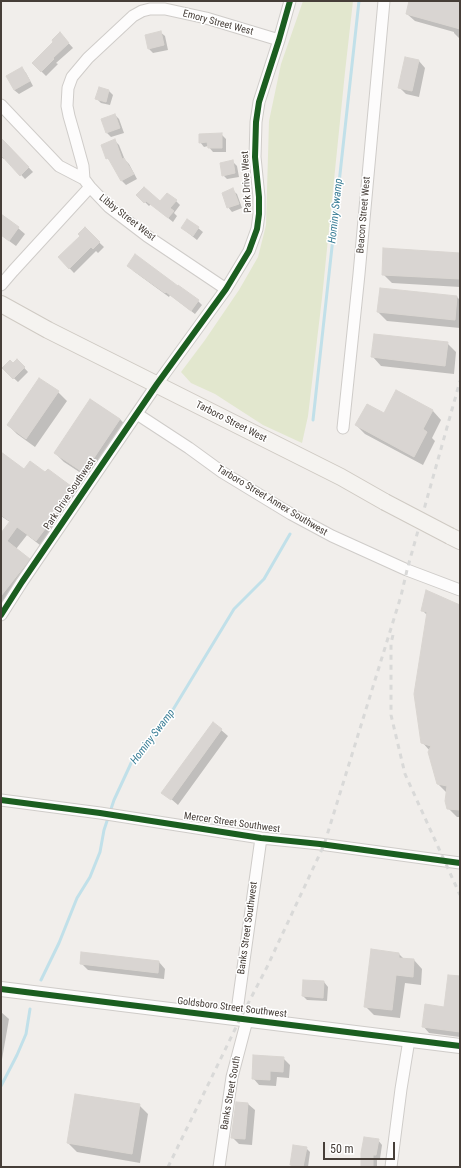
<!DOCTYPE html>
<html>
<head>
<meta charset="utf-8">
<style>
  body { margin:0 }
  #map { position:relative; width:461px; height:1168px; overflow:hidden; background:#f1eeeb; font-family:"Roboto Condensed",sans-serif }
  canvas { display:block }
  .frame { position:absolute; inset:0; border:2px solid #463e38; pointer-events:none }
  .scale { position:absolute; left:323px; top:1142px; width:72px; height:18px; box-sizing:border-box; border:2px solid #463e38; border-top:0; padding-left:5px; font-size:12px; line-height:14px; white-space:nowrap; color:#463e38; -webkit-text-stroke:3px #fff; paint-order:stroke }
</style>
</head>
<body>
<div id="map">
<canvas width="461" height="1168"></canvas>
<div class="frame"></div>
<div class="scale">50 m</div>
</div>
<script>
const ctx = document.querySelector('canvas').getContext('2d');
ctx.lineJoin = 'round';
function fillPath(path, color) {
  ctx.fillStyle = color;
  ctx.fill(path, 'evenodd');
}
function shape(rows) {
  const path = new Path2D();
  for (const r of rows) {
    path.moveTo(r[0], r[1]);
    for (let i = 2; i < r.length; i += 2) path.lineTo(r[i], r[i + 1]);
  }
  return path;
}
function trace(path, color, width, dash) {
  ctx.strokeStyle = color;
  ctx.lineWidth = width;
  ctx.lineCap = dash ? 'butt' : 'round';
  ctx.setLineDash(dash || []);
  ctx.stroke(path);
}
function label(font, color, halo, rows, align = 'center') {
  ctx.font = font + ' "Roboto Condensed",sans-serif';
  ctx.lineWidth = 3;
  ctx.setLineDash([]);
  ctx.textBaseline = 'middle';
  ctx.strokeStyle = halo;
  ctx.fillStyle = color;
  for (const [text, x, y, turn = 0] of rows) {
    ctx.save();
    ctx.translate(x, y);
    ctx.rotate((+turn || 0) * Math.PI / 180);
    ctx.textAlign = isNaN(turn) ? turn : align;
    if (halo) ctx.strokeText(text, 0, 0);
    ctx.fillText(text, 0, 0);
    ctx.restore();
  }
}
fillPath(shape([
  [303,1,353,1,345,72,322,298,308,416,302,443,263,425,215,394,191,383,181,372,205,340,239,290,258,257,266,225,269,121,281,64]
]), '#e2e7ce');
fillPath(shape([
  [410,1,460,1,460,39,454,33,454,32,415,21,407,14],
  [160,32,165,36,168,50,153,53,149,49],
  [64,38,73,48,56,63,58,64,46,76,33,63],
  [406,58,419,61,425,68,419,97,406,94,399,87],
  [22,69,26,73,33,86,19,94,14,90],
  [109,91,113,95,110,105,101,103,96,98],
  [115,115,119,119,124,133,111,137,107,133,102,119],
  [221,134,226,139,226,152,213,152,208,146,204,147,200,142],
  [1,138,33,172,25,179,5,158,4,159,1,157],
  [115,141,119,145,125,160,129,164,137,179,126,185,122,181,112,162,107,158],
  [233,162,237,166,239,177,227,179,223,175],
  [232,190,237,194,242,208,232,212,228,207],
  [142,199,161,203,176,201,180,205,174,213,177,216,173,222,151,204,149,206],
  [1,215,18,228,25,234,16,246,1,235],
  [188,220,203,232,197,240,182,228],
  [85,229,104,247,98,253,96,251,74,273,59,257,81,236],
  [460,254,460,287,392,283,383,274],
  [132,270,198,301,202,305,195,314,170,295,169,297],
  [457,297,460,300,460,328,387,321,378,312],
  [447,343,456,352,454,374,381,366,373,357],
  [17,360,28,372,18,382,3,368,13,364],
  [396,391,433,411,441,420,432,438,435,441,423,465,365,434,356,425,384,414],
  [58,392,67,401,35,447,17,434,8,425],
  [91,400,120,419,128,428,93,481,64,462,55,453],
  [1,458,24,470,45,474,74,490,83,499,45,549,27,535,16,549,29,559,38,568,1,616,1,534,10,522,1,516],
  [460,606,460,817,457,817,448,808,447,793,438,784,430,751,422,742,428,616,422,610],
  [213,723,228,736,178,805,163,792],
  [399,954,404,959,414,960,422,969,421,985,405,983,400,1018,374,1015,365,1006],
  [159,962,165,969,164,979,88,970,81,963],
  [460,977,460,1037,429,1033,423,1026,445,1008],
  [324,982,328,987,327,1001,307,1000,303,996],
  [1,1012,9,1019,1,1065],
  [283,1058,290,1065,289,1078,277,1077,276,1086,259,1085,253,1078],
  [236,1103,248,1104,255,1110,252,1145,239,1144,232,1137],
  [139,1105,148,1114,140,1163,77,1152,68,1143],
  [378,1140,382,1145,380,1159,377,1158,377,1167,362,1167],
  [306,1148,310,1152,308,1167,293,1167,291,1165]
]), '#0003');
trace(shape([
  [313,420,359,1],
  [41,980,59,943,77,898,90,877,100,852,104,830,114,800,133,759,171,713,234,609,264,579,290,534],
  [1,1086,17,1055,26,1034,30,1009]
]), '#c1e0e9', 3);
const building = shape([
  [409,1,451,1,460,3,460,29,406,14,409,1],
  [161,31,164,45,148,49,145,35,161,31],
  [60,32,69,43,53,58,54,59,41,72,32,63,53,42,52,40,60,32],
  [405,57,419,60,412,91,398,88,405,57],
  [22,67,30,81,14,90,6,76,22,67],
  [99,87,109,90,106,102,95,99,99,87],
  [115,114,120,128,106,133,101,119,115,114],
  [222,133,222,148,208,148,207,142,199,143,199,134,222,133],
  [1,138,29,167,20,176,1,155,1,138],
  [115,139,122,159,124,158,134,174,121,181,108,158,106,159,101,145,115,139],
  [233,160,235,173,222,176,220,163,233,160],
  [144,187,160,201,167,193,177,200,170,208,174,211,168,218,146,201,144,203,136,195,144,187],
  [233,188,239,204,227,208,222,193,233,188],
  [1,214,19,227,9,241,1,235,1,214],
  [187,219,199,227,193,236,181,228,187,219],
  [85,227,100,242,93,249,91,247,69,269,58,257,80,236,78,234,85,227],
  [383,248,460,253,460,279,382,275,383,248],
  [135,254,178,286,178,285,199,300,191,311,166,292,165,293,127,266,135,254],
  [380,288,457,296,455,320,377,312,380,288],
  [374,334,448,342,445,366,371,357,374,334],
  [17,359,25,367,13,379,2,368,10,360,13,363,17,359],
  [39,378,59,391,26,439,7,425,39,378],
  [396,390,433,410,423,429,427,432,414,457,355,425,367,404,384,413,396,390],
  [90,399,120,419,84,473,54,453,90,399],
  [1,452,24,469,30,461,45,472,48,469,75,489,36,541,17,527,7,541,30,559,1,596,1,533,10,521,1,515,1,452],
  [426,590,460,605,460,810,447,809,445,801,447,786,437,784,428,752,431,746,421,743,414,694,427,612,421,611,426,590],
  [213,722,222,729,171,800,161,793,213,722],
  [371,949,399,953,399,958,414,959,413,977,396,975,392,1010,364,1007,371,949],
  [81,952,159,961,158,973,80,964,81,952],
  [448,975,460,976,460,1032,422,1027,425,1004,444,1007,448,975],
  [303,980,324,981,323,998,302,996,303,980],
  [253,1055,284,1057,283,1072,270,1071,270,1080,252,1079,253,1055],
  [75,1094,140,1104,132,1154,67,1143,75,1094],
  [236,1102,248,1103,245,1139,231,1138,236,1102],
  [364,1137,379,1139,376,1155,373,1155,373,1167,361,1167,361,1153,364,1137],
  [293,1145,307,1147,303,1167,290,1165,293,1145]
]);
fillPath(building, '#d9d5d2');
trace(building, '#d9d5d1', 1);
const minor = shape([
  [1,105,59,166,84,179,90,187,109,207,147,236,226,289],
  [84,179,83,166,75,137,69,116,67,106,68,88,72,77,88,58,133,16,142,11,150,9,165,9,206,18,279,40],
  [1,285,13,271,90,187],
  [137,414,189,448,222,472,291,514,332,536,407,570,460,590],
  [343,428,359,274,384,1],
  [1,615,22,582,157,384,226,289,249,251,257,229,259,214,259,197,255,157,256,122,259,102,279,40,290,1],
  [1,800,100,813,261,838,320,844,460,863],
  [236,1018,261,838],
  [219,1167,232,1077,247,1020],
  [391,1167,401,1089,409,1040]
]);
const tertiary = shape([
  [1,989,460,1046]
]);
const secondary = shape([
  [1,304,48,330,341,477,385,502],
  [450,536,460,541]
]);
trace(minor, '#cfccc9', 13);
trace(tertiary, '#cfccc9', 16);
trace(secondary, '#cfcac3', 18);
trace(minor, '#fdfcfc', 11);
trace(tertiary, '#fdfcfc', 14);
trace(secondary, '#f5f3f0', 16);
trace(shape([
  [393,635,391,643,391,715,405,774,460,895],
  [168,1167,240,1019,267,967,324,845,401,596,407,570,460,381]
]), '#d9d9d8', 3, [5, 5]);
const secondaryBridge = shape([
  [385,502,450,536]
]);
trace(secondaryBridge, '#cfcac3', 18, []);
trace(secondaryBridge, '#f5f3f0', 16);
trace(shape([
  [1,615,22,582,157,384,226,289,249,251,257,229,259,214,259,197,255,157,256,122,259,102,279,40,290,1],
  [1,800,100,813,261,838,320,844,460,863],
  [1,989,460,1046]
]), '#1b5e20', 6);
label('10px', '#463e38', '#fff', [
  ["Emory Street West",218,23,15],
  ["Park Drive West",247,182,-93],
  ["Beacon Street West",364,215,-85],
  ["Libby Street West",127,218,38],
  ["Tarboro Street West",231,422,27],
  ["Park Drive Southwest",70,494,-56],
  ["Tarboro Street Annex Southwest",272,501,31],
  ["Mercer Street Southwest",232,823,8],
  ["Banks Street Southwest",248,928,-82],
  ["Goldsboro Street Southwest",232,1008,7],
  ["Banks Street South",231,1093,-80]
]);
label('italic 11px', '#3a7e96', '#fff', [
  ["Hominy Swamp",336,211,-84],
  ["Hominy Swamp",153,737,-53]
]);
</script>
</body>
</html>
